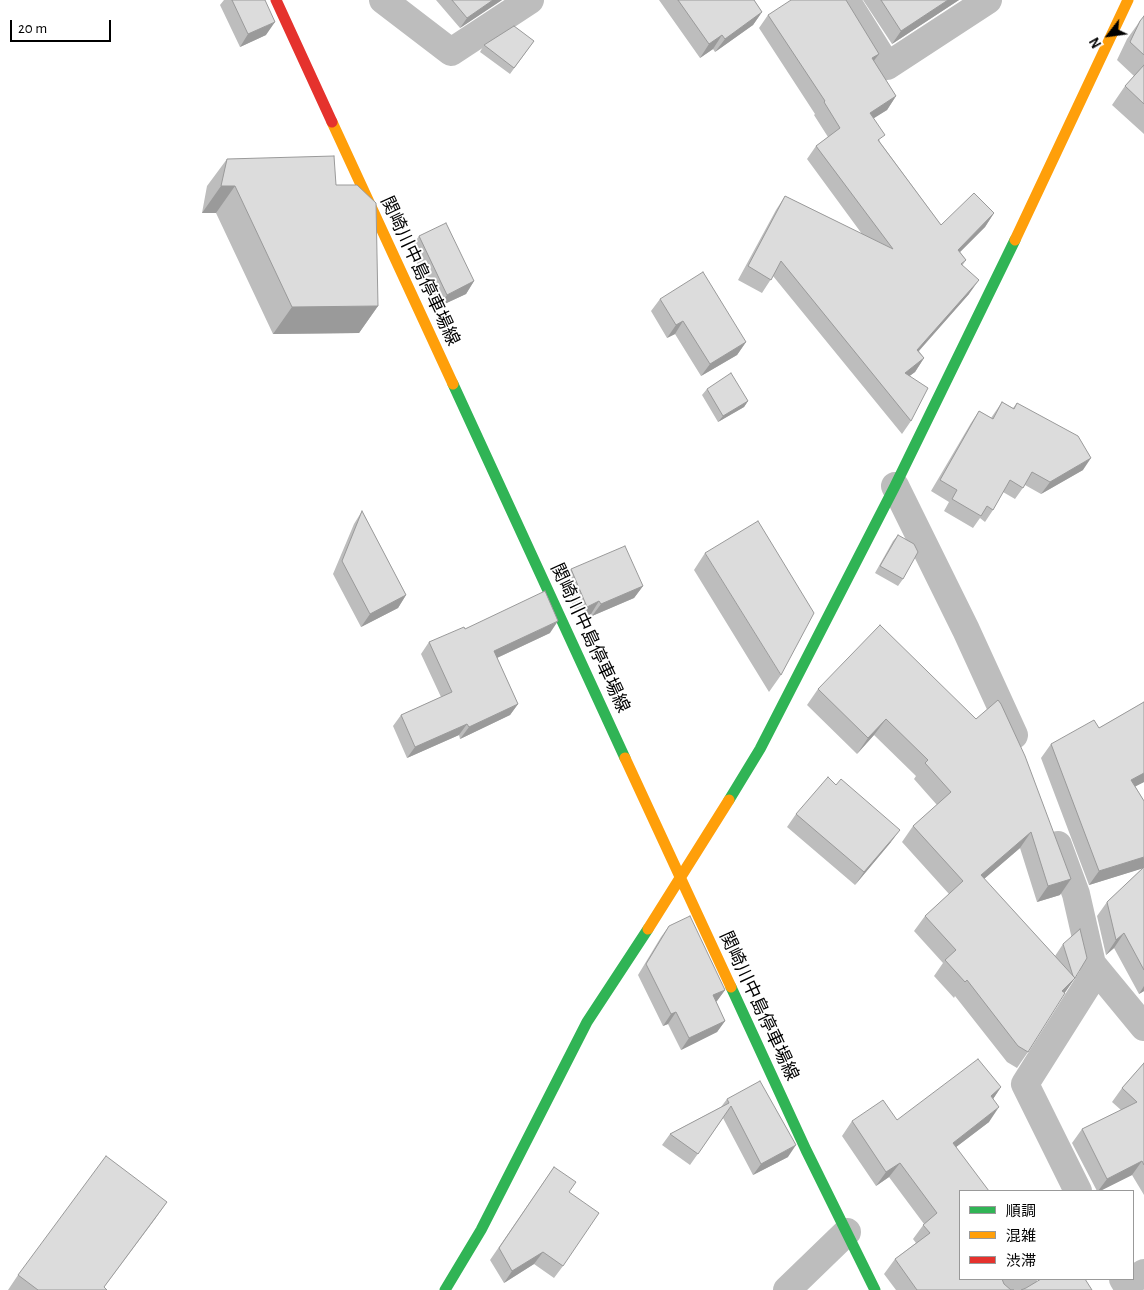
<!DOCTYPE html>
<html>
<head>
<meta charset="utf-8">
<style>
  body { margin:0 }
  #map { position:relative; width:1144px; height:1290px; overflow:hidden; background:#fff; font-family:"Alegreya Sans","Noto Sans JP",sans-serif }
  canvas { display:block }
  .legend { position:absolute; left:959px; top:1190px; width:175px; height:90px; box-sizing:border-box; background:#fff; border:1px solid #999; margin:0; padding:6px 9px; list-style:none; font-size:15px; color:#000 }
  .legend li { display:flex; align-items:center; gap:10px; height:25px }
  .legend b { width:25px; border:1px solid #999 }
  .north { position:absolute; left:1084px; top:10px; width:50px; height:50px; -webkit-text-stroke:4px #fff; paint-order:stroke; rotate:240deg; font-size:14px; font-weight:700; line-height:20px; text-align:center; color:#000 }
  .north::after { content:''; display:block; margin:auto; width:18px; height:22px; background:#000; clip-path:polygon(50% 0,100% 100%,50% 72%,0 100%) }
  .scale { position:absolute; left:10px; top:20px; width:101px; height:22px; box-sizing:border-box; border:2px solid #000; border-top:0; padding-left:6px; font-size:15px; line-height:18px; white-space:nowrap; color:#000; -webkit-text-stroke:4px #fff; paint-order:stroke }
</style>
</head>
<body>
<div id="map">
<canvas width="1144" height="1290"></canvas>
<ul class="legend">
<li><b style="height:6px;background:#30b455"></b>順調</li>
<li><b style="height:6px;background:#ff9f0a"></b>混雑</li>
<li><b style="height:6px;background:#e5322d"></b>渋滞</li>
</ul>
<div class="north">N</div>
<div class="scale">20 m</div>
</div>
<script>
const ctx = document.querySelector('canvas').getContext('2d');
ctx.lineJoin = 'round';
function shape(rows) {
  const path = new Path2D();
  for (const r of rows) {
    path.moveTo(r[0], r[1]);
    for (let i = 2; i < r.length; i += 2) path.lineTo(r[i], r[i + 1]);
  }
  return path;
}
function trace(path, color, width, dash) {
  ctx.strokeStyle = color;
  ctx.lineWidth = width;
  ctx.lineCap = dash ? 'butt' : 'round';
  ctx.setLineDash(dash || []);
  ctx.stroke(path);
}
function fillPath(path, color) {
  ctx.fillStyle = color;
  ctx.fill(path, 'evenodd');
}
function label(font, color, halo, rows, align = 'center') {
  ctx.font = font + ' "Alegreya Sans","Noto Sans JP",sans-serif';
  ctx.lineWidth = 4;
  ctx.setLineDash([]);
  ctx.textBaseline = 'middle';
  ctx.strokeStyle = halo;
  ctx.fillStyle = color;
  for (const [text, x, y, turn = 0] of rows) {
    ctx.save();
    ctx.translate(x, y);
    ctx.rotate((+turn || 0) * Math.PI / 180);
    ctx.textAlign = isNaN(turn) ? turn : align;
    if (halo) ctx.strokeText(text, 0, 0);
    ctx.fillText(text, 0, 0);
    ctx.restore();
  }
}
trace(shape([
  [383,0,451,52,530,0],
  [846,0,887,66,988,0],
  [895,486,966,630,1014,735],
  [1058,845,1076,894,1092,964,1144,1027],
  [1078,1191,1025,1084,1097,970],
  [1123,1279,1126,1284,1144,1273],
  [787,1290,847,1232],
  [1007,1290,1023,1279]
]), '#bdbdbd', 28);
trace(shape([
  [453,384,625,758],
  [729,800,760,749,895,486,1015,240],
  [731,987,806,1150,875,1290],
  [445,1290,481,1230,587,1022,648,929]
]), '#30b455', 11);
trace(shape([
  [332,122,453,384],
  [1015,240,1128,0],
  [625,758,731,987],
  [648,929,729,800]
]), '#ff9f0a', 11);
trace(shape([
  [276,0,332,122]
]), '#e5322d', 11);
fillPath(shape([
  [224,0,265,0,266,35,240,47,220,5],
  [436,0,502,0,460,28],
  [659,0,754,0,762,12,753,25,715,52,713,49,700,58],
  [863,0,959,0,892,44],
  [768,15,879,54,874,61,896,96,887,110,873,118,880,142,941,225,994,213,985,227,960,252,966,260,962,266,969,294,919,351,924,358,915,372,909,376,911,421,902,434,773,276,762,293,738,280,776,210,785,196,862,234,807,159,816,146,828,137,814,115,815,114,759,28],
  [1144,16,1144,134,1112,105,1125,86,1134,76,1117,60,1127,39,1140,21],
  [534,41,510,74,480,52,484,45],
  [227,159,336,185,378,306,359,333,273,334,216,213,202,213,207,186],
  [419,236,474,281,466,294,438,307,410,249],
  [660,299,746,342,737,355,701,376,675,334,667,338,651,311],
  [707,389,748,401,744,407,718,422,702,395],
  [1002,402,1013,408,1017,403,1083,470,1041,494,1025,485,1015,499,1003,492,993,510,985,522,980,518,973,528,944,511,949,502,931,491,971,423,979,411,991,418],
  [362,511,406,595,398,608,361,627,333,574,354,524],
  [898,535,903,579,898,586,875,573,893,541],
  [705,553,781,675,769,692,694,570],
  [571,569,643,586,634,598,592,616,591,614,579,619,562,581],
  [465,629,550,633,497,658,518,704,510,715,460,739,459,735,407,758,393,726,401,715,441,697,421,654,429,642],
  [818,689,976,719,998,700,1060,895,1037,902,1020,848,984,879,1055,956,1063,944,1075,978,1064,993,1028,1052,1017,1068,1007,1062,955,996,954,998,934,976,943,963,914,931,925,916,949,894,902,842,913,826,937,805,914,779,916,776,874,735,857,754,807,705],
  [1144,702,1144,782,1135,786,1144,801,1144,991,1139,994,1114,948,1106,955,1097,916,1107,902,1143,868,1089,885,1041,758,1051,744,1099,728],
  [796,814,891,842,855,885,787,827],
  [669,926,725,990,716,1002,725,1021,717,1032,681,1050,668,1024,663,1026,638,975,661,937],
  [1144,1063,1144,1195,1132,1175,1100,1191,1097,1191,1072,1143,1082,1129,1121,1110,1112,1102,1122,1088],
  [1001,1087,993,1099,989,1122,956,1147,960,1191,1004,1284,1011,1290,1014,1290,896,1290,884,1274,895,1259,916,1243,913,1239,924,1224,889,1177,876,1186,842,1136,852,1121,897,1120],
  [727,1099,788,1157,753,1175,723,1118,690,1165,662,1145,670,1134,721,1107],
  [554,1167,569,1192,563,1266,554,1278,534,1264,504,1283,490,1260],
  [167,1202,104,1287,107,1290,8,1290,18,1275]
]), '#bdbdbd');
fillPath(shape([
  [493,0,502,0,460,28,467,18],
  [948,0,959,0,892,44,901,31],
  [762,12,753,25,715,52,725,39],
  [275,22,266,35,240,47,248,34],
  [722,35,713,49,700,58,709,44],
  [879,54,869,67,872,58],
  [896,96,887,110,860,127,870,113],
  [221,186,235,186,216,213,202,213],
  [994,213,985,227,949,263,958,250],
  [979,280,969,294,908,363,917,350],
  [474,281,466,294,438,307,447,295],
  [378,306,359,333,273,334,292,307],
  [683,321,675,334,667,338,676,325],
  [746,342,737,355,701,376,710,364],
  [924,358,915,372,895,387,905,373],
  [748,401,744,407,718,422,723,416],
  [1091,458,1083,470,1041,494,1050,482],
  [643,586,634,598,592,616,601,604],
  [406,595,398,608,361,627,370,614],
  [599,601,591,614,579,619,587,607],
  [558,621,550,633,486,663,494,651],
  [518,704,510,715,460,739,469,727],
  [886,719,874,735,857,754,868,738],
  [467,724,459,735,407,758,415,747],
  [1144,773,1144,782,1121,794,1131,780],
  [900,830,891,842,855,885,864,872],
  [1031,832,1020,848,970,891,981,875],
  [1144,857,1144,868,1089,885,1099,871],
  [1071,879,1060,895,1037,902,1048,886],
  [1124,933,1114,948,1106,955,1116,940],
  [1075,978,1064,994,1062,991],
  [1144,986,1144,991,1139,994],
  [725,990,717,1001,705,1007,713,995],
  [676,1012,668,1024,663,1026,671,1014],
  [725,1021,717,1032,681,1050,689,1038],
  [1001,1087,991,1102,991,1096],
  [999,1107,989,1122,943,1157,953,1143],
  [796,1145,788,1157,753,1175,761,1164],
  [1142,1161,1132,1175,1100,1191,1098,1191,1107,1179],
  [900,1163,889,1177,876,1186,886,1172],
  [167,1202,155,1219,102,1290],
  [543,1252,534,1264,504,1283,512,1271]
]), '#9a9a9a');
const building = shape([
  [232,0,265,0,275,22,248,34,232,0],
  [452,0,493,0,467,18,452,0],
  [678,0,754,0,762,12,725,39,722,35,709,44,678,0],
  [791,0,846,0,879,54,872,58,896,96,870,113,885,135,878,140,941,225,974,193,994,213,958,250,966,260,961,264,979,280,917,350,924,358,905,373,928,388,911,421,781,261,771,280,748,266,785,196,893,249,816,146,840,128,824,102,825,101,768,15,791,0],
  [881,0,948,0,901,31,881,0],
  [1144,16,1144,55,1130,42,1140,21,1144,16],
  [514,26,534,41,514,68,484,45,514,26],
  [1144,65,1144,104,1125,86,1144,65],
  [334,156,336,185,357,185,376,203,378,306,292,307,235,186,221,186,227,159,334,156],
  [446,223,474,281,447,295,419,236,446,223],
  [703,272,746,342,710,364,683,321,676,325,660,299,703,272],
  [731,373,748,401,723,416,707,389,731,373],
  [1002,402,1014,409,1017,403,1078,436,1091,458,1050,482,1032,472,1023,488,1010,480,993,510,987,506,981,516,952,499,957,490,940,480,979,411,993,419,1002,402],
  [362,511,406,595,370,614,342,561,362,511],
  [758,521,814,613,781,675,705,553,758,521],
  [898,535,914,544,918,552,903,579,880,566,898,535],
  [625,546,643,586,601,604,599,601,587,607,571,569,625,546],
  [545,591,558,621,494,651,518,704,469,727,467,724,415,747,401,715,452,692,429,642,464,627,465,629,545,591],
  [880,625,976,719,998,700,1001,704,1025,756,1071,879,1048,886,1031,832,981,875,1075,978,1062,991,1065,993,1028,1052,1018,1046,967,980,965,982,945,960,956,950,925,916,963,881,913,826,951,792,925,763,928,760,886,719,868,738,818,689,880,625],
  [1144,702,1144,773,1131,780,1144,801,1144,857,1099,871,1051,744,1094,720,1099,728,1144,702],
  [828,777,836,785,841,779,900,830,864,872,796,814,828,777],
  [1144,867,1144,970,1124,933,1116,940,1107,902,1144,867],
  [690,916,725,990,713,995,725,1021,689,1038,676,1012,671,1014,646,964,669,926,690,916],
  [1080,929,1087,958,1075,978,1073,976,1063,944,1080,929],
  [978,1059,1001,1087,991,1096,999,1107,953,1143,989,1191,960,1191,960,1279,1002,1279,1004,1284,1011,1290,1014,1290,917,1290,895,1259,930,1233,923,1225,937,1213,900,1163,886,1172,852,1121,883,1100,897,1120,978,1059],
  [1144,1063,1144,1165,1142,1161,1107,1179,1082,1129,1137,1102,1122,1088,1144,1063],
  [760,1081,796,1145,761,1164,731,1106,698,1154,670,1134,729,1103,727,1099,760,1081],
  [106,1156,167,1202,104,1287,107,1290,38,1290,18,1275,106,1156],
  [554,1167,576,1182,569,1192,599,1213,563,1266,543,1252,512,1271,499,1248,554,1167],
  [1041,1279,1085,1279,1092,1290,1021,1290,1026,1288,1041,1279]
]);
fillPath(building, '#dcdcdc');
trace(building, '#9a9a9a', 1);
label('18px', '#000', '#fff', [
  ["関崎川中島停車場線",420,271,65],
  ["関崎川中島停車場線",590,638,65],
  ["関崎川中島停車場線",759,1006,65]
]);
</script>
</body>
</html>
